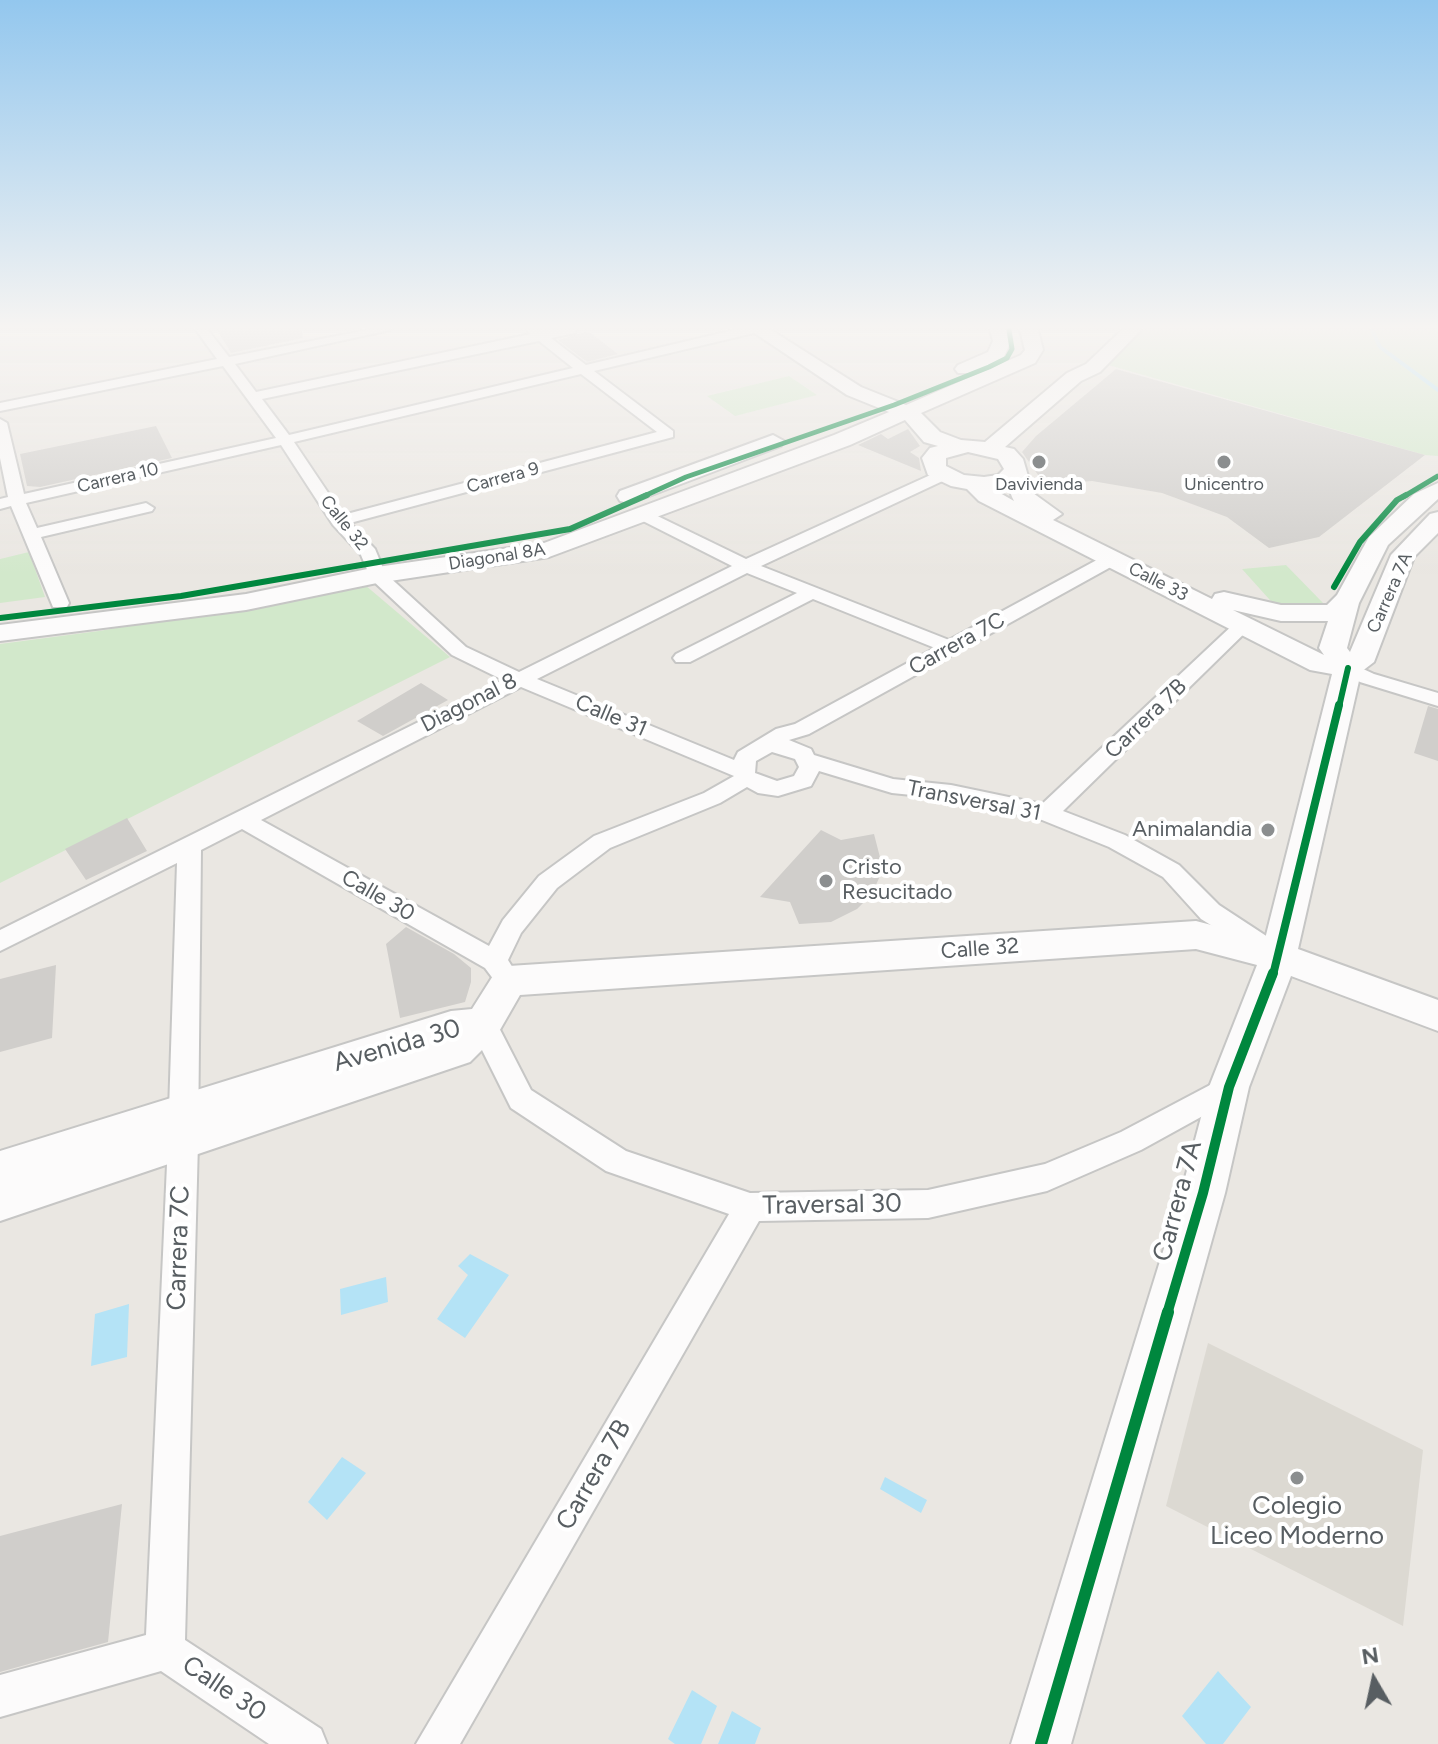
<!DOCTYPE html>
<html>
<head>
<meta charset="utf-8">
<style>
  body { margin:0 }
  #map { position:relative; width:1438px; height:1744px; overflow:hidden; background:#eae7e2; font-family:Figtree,sans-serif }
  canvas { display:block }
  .north { position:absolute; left:1334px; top:1640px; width:80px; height:80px; -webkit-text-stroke:6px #fff; paint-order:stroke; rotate:351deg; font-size:22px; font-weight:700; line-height:32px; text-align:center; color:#585e62 }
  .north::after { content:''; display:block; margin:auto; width:28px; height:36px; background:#585e62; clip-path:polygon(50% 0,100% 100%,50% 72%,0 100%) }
</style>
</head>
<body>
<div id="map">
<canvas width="1438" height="1744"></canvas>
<div class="north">N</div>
</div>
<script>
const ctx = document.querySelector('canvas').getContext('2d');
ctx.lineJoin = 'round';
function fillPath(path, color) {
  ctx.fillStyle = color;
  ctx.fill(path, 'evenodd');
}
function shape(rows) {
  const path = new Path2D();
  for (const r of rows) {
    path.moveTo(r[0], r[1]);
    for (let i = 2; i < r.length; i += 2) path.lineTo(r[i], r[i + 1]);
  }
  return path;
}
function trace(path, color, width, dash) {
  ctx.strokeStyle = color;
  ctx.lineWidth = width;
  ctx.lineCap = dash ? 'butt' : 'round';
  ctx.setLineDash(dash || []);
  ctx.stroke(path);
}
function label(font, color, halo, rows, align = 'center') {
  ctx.font = font + ' Figtree,sans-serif';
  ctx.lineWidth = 8;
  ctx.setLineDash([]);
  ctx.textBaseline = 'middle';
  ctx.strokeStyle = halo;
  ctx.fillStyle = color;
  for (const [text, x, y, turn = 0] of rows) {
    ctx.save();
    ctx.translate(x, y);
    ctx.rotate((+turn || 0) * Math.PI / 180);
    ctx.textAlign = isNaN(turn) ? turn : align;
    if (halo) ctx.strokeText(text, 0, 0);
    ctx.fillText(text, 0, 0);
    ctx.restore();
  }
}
fillPath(shape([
  [1208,1343,1423,1450,1403,1626,1166,1506]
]), '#dcd9d2');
fillPath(shape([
  [1129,330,1438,330,1438,456,1425,455,1094,361],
  [789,376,817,395,735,416,707,396],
  [29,552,45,597,0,603,0,559],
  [1286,565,1324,604,1278,609,1242,569],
  [365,585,450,657,0,883,0,644,99,631]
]), '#d2e8cb');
fillPath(shape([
  [470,1254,509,1275,465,1338,437,1319,468,1275,458,1266],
  [386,1277,388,1302,341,1315,340,1289],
  [129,1304,127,1357,91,1366,95,1314],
  [342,1457,366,1473,327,1520,308,1502],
  [885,1477,927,1500,921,1513,880,1489],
  [1218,1671,1251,1707,1223,1744,1206,1744,1182,1716],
  [692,1690,717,1706,701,1744,675,1744,668,1739],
  [732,1711,761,1728,755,1744,718,1744]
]), '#b4e3f6');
trace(shape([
  [1372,330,1380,347,1438,390]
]), '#b4e3f6', 4);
fillPath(shape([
  [217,330,302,330,303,338,231,353],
  [588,331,618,354,587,362,558,340],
  [1116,369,1425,455,1319,537,1269,548,1227,517,1162,493,1092,481,1045,485,1022,452,1036,436],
  [156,426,172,458,40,487,27,486,20,454],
  [908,429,920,446,910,452,919,458,921,471,858,445,881,434,888,439],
  [421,683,448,700,383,736,357,721],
  [1428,706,1438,709,1438,761,1414,753],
  [127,818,147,851,86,880,65,849],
  [821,830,841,840,874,834,883,869,872,894,857,909,831,922,799,924,790,902,760,897],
  [406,927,454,954,471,968,471,982,465,1002,400,1018,386,944],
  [56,965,52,1038,0,1052,0,979],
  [122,1504,108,1642,0,1672,0,1536]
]), '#d0cecb');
const street = shape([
  [196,330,208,330,229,357,367,330,390,330,235,364,256,392,531,334,527,330,576,330,575,333,551,338,586,365,734,330,755,330,754,333,594,371,673,431,673,437,350,523,375,549,385,573,466,647,519,672,732,566,637,518,635,514,637,510,643,509,746,559,937,472,949,472,949,478,761,566,949,640,1106,555,1118,555,1121,559,1118,563,809,734,789,740,811,749,814,755,893,779,951,785,1042,804,1237,621,1244,619,1253,625,1063,811,1125,835,1179,865,1219,905,1277,943,1281,950,1277,957,1268,960,1201,919,1163,877,1109,847,1042,820,951,799,892,793,819,771,811,786,778,796,758,793,747,787,720,803,610,848,557,888,521,933,508,960,516,973,512,980,503,983,494,980,485,968,242,829,201,850,198,1142,185,1640,321,1729,327,1744,269,1744,161,1671,0,1717,0,1675,146,1635,168,1142,177,863,0,951,0,930,503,680,452,655,371,579,361,555,333,525,281,445,26,503,37,528,146,503,154,508,152,511,41,537,69,603,67,607,53,607,11,506,0,509,0,499,8,497,0,458,0,419,7,423,24,494,276,438,223,366,0,411,0,403,217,359,196,330],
  [539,341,573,368,289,435,262,399,539,341],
  [581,374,657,432,343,515,294,442,581,374],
  [747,573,797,593,676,654,673,658,676,662,690,662,813,599,935,648,795,724,776,729,738,752,734,760,537,679,747,573],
  [521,687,734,776,704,793,594,836,539,876,503,920,489,946,261,820,521,687],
  [772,752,795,759,799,767,794,776,777,781,755,773,756,761,772,752],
  [1348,662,1374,674,1438,693,1438,706,1360,682,1338,668,1348,662],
  [483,1013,493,1016,531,1090,626,1151,750,1193,928,1190,1045,1164,1121,1132,1229,1075,1239,1078,1243,1087,1239,1096,1141,1150,1047,1191,928,1218,759,1221,460,1744,416,1744,729,1214,606,1171,511,1108,469,1024,473,1016,483,1013]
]);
const secondary = shape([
  [750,330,771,330,861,387,906,405,1021,355,1025,350,1020,330,1038,330,1043,350,1035,363,921,413,940,432,961,440,985,442,1067,373,1086,364,1122,330,1141,330,1100,372,1081,381,1005,447,1014,449,1023,459,1033,493,1062,514,1053,520,1212,599,1215,594,1224,592,1281,605,1327,605,1337,595,1369,537,1414,494,1438,483,1438,499,1388,545,1359,603,1347,648,1350,652,1391,555,1430,514,1438,512,1438,533,1414,557,1374,662,1361,672,1298,949,1438,1000,1438,1031,1291,976,1249,1087,1225,1193,1071,1744,1011,1744,1181,1193,1209,1087,1257,965,1196,949,520,995,497,1035,470,1062,0,1221,0,1151,451,1011,472,1009,496,971,509,966,1196,921,1265,939,1332,674,1310,670,979,501,967,489,951,486,928,475,922,458,930,448,938,446,924,442,905,420,850,445,549,557,377,583,246,610,0,641,0,625,246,594,377,567,544,543,834,435,889,412,847,395,750,330],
  [968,452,998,459,1004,469,998,475,984,477,964,475,946,466,946,458,968,452],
  [1008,486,1012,497,1014,501,993,489,1008,486],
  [1233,610,1281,621,1328,621,1319,648,1324,655,1233,610],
  [990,330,1008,330,1011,341,1003,359,972,373,958,373,955,369,958,365,988,352,993,341,990,330],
  [773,435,784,441,781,446,636,501,628,503,620,501,617,496,620,491,773,435]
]);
trace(street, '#c6c6c5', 4);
trace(secondary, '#c6c6c5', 4);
fillPath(street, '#fcfbfb');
fillPath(secondary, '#fcfbfb');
trace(shape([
  [642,497,686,477,894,405,989,367,1007,358,1012,349,1009,330],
  [1403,497,1438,476]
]), '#00873e', 5);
trace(shape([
  [1334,587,1360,542,1397,500,1406,495],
  [0,618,181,596,570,529,647,495],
  [1339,707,1348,668]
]), '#00873e', 6);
trace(shape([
  [1273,975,1339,705]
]), '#00873e', 8);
trace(shape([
  [1167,1314,1203,1193,1229,1087,1273,973]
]), '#00873e', 10);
trace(shape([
  [1041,1744,1168,1312]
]), '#00873e', 12);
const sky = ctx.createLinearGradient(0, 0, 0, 574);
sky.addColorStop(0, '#93c7ee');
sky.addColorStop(0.57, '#f6f4f2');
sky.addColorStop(1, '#f6f4f200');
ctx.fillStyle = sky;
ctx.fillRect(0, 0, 1438, 574);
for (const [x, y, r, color] of [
  [1039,462,8,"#8b8e8f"],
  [1224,462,8,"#8b8e8f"],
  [1268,830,8,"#8b8e8f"],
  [826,881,8,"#8b8e8f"],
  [1297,1478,8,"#8b8e8f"]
]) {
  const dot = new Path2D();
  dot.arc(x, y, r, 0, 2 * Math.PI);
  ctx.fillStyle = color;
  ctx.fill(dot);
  trace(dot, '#fff', 3);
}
label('18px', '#585e62', '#fff', [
  ["Carrera 10",118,478,-13],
  ["Carrera 9",503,478,-15],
  ["Calle 32",344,523,51],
  ["Diagonal 8A",497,557,-9],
  ["Calle 33",1158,582,27],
  ["Carrera 7A",1390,593,-66]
]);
label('18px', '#585e62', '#fff', [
  ["Davivienda",1039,485],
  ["Unicentro",1224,485]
]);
label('22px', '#585e62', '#fff', [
  ["Carrera 7C",957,644,-29],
  ["Diagonal 8",469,703,-27],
  ["Calle 31",611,716,23],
  ["Carrera 7B",1146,719,-44],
  ["Transversal 31",974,801,11],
  ["Calle 30",378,896,30],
  ["Calle 32",980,949,-4]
]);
label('22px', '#585e62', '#fff', [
  ["Animalandia",1252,830],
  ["Cristo",842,868,"left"],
  ["Resucitado",842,893,"left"]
], 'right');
label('26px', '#585e62', '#fff', [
  ["Avenida 30",397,1046,-16],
  ["Carrera 7A",1178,1201,-75],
  ["Traversal 30",832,1205,-1],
  ["Carrera 7C",179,1248,-88],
  ["Carrera 7B",594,1475,-60],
  ["Calle 30",224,1689,34]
]);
label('26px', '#585e62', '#fff', [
  ["Colegio",1297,1506],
  ["Liceo Moderno",1297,1536]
]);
</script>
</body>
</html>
